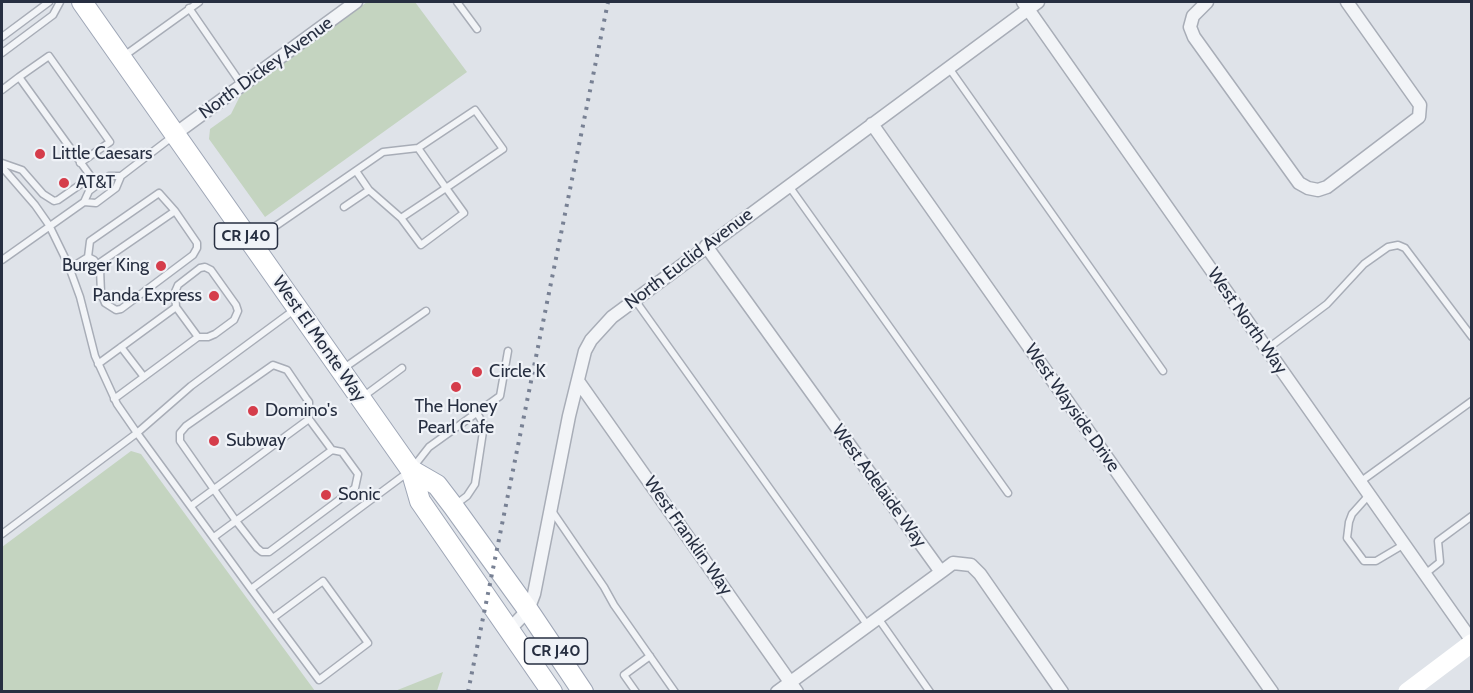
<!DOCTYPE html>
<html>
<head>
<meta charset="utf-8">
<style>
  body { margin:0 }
  #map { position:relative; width:1473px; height:693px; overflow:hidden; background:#dfe3e9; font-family:Cabin,sans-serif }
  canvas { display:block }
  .frame { position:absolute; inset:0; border:3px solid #272f41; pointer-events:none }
</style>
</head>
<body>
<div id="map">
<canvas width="1473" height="693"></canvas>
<div class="frame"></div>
</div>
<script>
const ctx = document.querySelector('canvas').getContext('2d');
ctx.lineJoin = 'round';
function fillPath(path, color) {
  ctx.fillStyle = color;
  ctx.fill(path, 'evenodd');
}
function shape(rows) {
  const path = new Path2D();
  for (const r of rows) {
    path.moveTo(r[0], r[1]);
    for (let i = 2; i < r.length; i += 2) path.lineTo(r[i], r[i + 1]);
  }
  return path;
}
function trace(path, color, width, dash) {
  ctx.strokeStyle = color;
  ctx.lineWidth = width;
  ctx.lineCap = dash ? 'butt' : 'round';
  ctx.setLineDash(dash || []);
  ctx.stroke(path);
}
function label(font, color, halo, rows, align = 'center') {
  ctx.font = font + ' Cabin,sans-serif';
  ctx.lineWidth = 4.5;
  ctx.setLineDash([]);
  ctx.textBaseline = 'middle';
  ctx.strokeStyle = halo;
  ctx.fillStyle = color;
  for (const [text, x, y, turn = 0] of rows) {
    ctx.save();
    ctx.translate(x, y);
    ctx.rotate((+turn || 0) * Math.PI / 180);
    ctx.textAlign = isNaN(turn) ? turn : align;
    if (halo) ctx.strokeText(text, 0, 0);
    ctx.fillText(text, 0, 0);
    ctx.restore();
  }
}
fillPath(shape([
  [367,2,415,2,467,72,265,217,209,139,210,129,231,114,242,92],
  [131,451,141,454,315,691,2,691,2,547],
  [443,672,437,691,395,691]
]), '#c4d4c0');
const service = shape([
  [457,2,477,29],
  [189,8,242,85],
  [2,37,49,2],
  [2,53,53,15,60,2],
  [124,56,199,2],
  [949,68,1163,371],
  [19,77,49,56,110,142,80,163],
  [2,90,19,77,97,185],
  [2,163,22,170,43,194,54,201,58,200,91,177],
  [2,167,35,205,49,225,68,264,80,297,95,356,117,404,137,433,251,589,319,680,368,643,323,581,273,618],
  [789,186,1008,493],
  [369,190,401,218,446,188,464,213,421,245,401,218],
  [84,202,96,203,116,188,121,176,172,137],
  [344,207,369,190,356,171],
  [254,241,383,152,418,148,475,110,503,149,446,188,418,148],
  [2,260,84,202,89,191,109,176,121,176],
  [98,264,175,211],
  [70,268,88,257,90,241,159,193,175,211,197,243,197,248,193,255,121,309,116,310,105,303,101,293,100,269,94,260,88,257],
  [635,300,868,626],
  [176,307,175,292,178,285,200,268,205,267,211,270,236,305,238,311,234,320,215,334,208,337,198,337],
  [121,347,144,377],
  [1267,349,1327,304,1364,264,1388,247,1398,245,1405,248,1472,337],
  [98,364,176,307,198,337,114,399],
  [344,368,426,311],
  [364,396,402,368],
  [309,419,309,402,306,398,287,370,273,365,186,426,180,433,180,441,236,521,257,548,262,552,269,552,355,488,358,474,342,452,332,450],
  [1360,482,1472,401],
  [1369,495,1352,514,1349,522,1347,538,1364,561,1376,561,1403,545],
  [455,505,467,496,475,484,484,425,477,413],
  [191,506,309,419,332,450,214,537],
  [552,511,604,587,614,605,675,692],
  [2,534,137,433,191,386,294,310],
  [1425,574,1440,562,1438,541,1472,516],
  [251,589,411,470,429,447,500,396,508,351],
  [878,618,930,692],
  [636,692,624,675,650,656]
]);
const minor = shape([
  [1023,2,1472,641],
  [1207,2,1193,16,1190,27,1194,37,1299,183,1308,188,1318,190,1327,187,1419,117,1420,105,1347,2],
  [872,124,1272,692],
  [175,134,356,2],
  [706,246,941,572,953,563,971,565,980,574,1062,692],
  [578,381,797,692],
  [509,630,528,610,534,594,569,416,585,351,591,340,612,317,635,300,1038,2],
  [777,692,941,572]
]);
const primary = shape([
  [82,2,411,470,420,501,552,692],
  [411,470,437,485,453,506,528,610,583,692]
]);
trace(service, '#a8adb7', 9);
trace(minor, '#a8adb7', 15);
trace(primary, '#9ea6b6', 22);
trace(service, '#f2f4f7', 6);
trace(minor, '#f2f4f7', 12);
trace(shape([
  [1407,692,1472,643]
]), '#fff', 18);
trace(primary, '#fff', 20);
trace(shape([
  [468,692,608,2]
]), '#788194', 4, [3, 6]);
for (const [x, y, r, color] of [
  [40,154,6,"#d53d4b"],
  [64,183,6,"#d53d4b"],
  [161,266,6,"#d53d4b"],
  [214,296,6,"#d53d4b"],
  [477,372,6,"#d53d4b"],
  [456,387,6,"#d53d4b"],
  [253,411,6,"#d53d4b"],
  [214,441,6,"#d53d4b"],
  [326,495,6,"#d53d4b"]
]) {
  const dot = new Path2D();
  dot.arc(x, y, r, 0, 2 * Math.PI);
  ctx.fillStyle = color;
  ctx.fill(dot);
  trace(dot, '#eff2f7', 2);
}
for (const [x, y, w] of [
  [246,236,63],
  [556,651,63]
]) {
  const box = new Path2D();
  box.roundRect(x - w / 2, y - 13, w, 26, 4.5);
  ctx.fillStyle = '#eff2f7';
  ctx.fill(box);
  trace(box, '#272f41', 1.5);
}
label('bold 16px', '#272f41', null, [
  ["CR J40",246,236],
  ["CR J40",556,651]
]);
label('18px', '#272f41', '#eff2f7', [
  ["North Dickey Avenue",266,68,-36],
  ["North Euclid Avenue",689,259,-37],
  ["West North Way",1247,321,55],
  ["West El Monte Way",319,339,55],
  ["West Wayside Drive",1072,408,55],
  ["West Adelaide Way",879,486,54],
  ["West Franklin Way",688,536,55]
]);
label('18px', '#272f41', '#eff2f7', [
  ["Little Caesars",52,154],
  ["AT&T",76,183],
  ["Burger King",149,266,"right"],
  ["Panda Express",202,296,"right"],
  ["Circle K",489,372],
  ["The Honey",456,407,"center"],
  ["Pearl Cafe",456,428,"center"],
  ["Domino's",265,411],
  ["Subway",226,441],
  ["Sonic",338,495]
], 'left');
</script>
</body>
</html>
